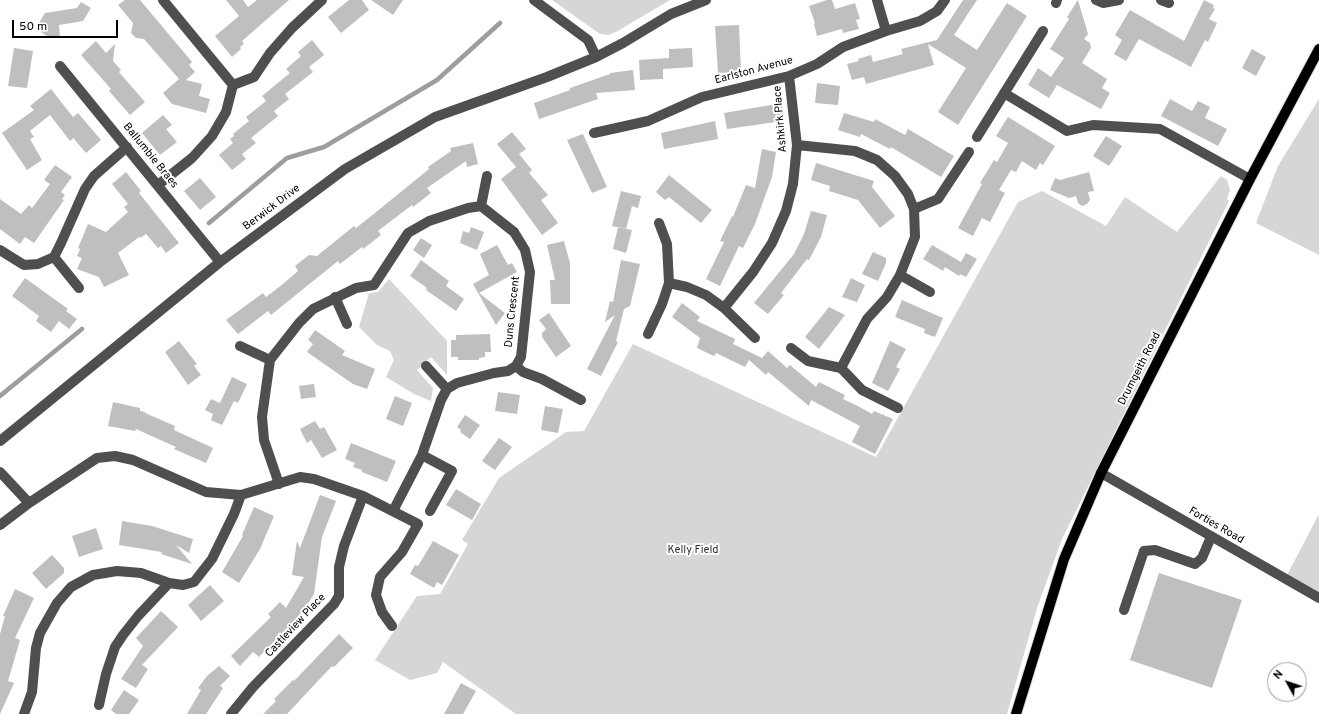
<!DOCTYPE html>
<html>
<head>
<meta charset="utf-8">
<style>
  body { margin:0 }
  #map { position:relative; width:1319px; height:714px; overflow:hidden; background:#fff; font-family:Overpass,sans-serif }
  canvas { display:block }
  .north { position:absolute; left:1267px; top:662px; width:40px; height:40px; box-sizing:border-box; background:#fff; border:1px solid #999; border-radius:50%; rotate:310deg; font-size:11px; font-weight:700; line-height:16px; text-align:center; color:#000 }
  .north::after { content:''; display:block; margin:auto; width:14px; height:18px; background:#000; clip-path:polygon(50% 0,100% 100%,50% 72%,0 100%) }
  .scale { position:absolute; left:12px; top:20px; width:106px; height:18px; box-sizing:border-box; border:2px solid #000; border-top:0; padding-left:5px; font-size:12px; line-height:14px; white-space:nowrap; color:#000; -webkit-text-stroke:3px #fff; paint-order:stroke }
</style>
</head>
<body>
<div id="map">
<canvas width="1319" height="714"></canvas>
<div class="north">N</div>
<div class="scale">50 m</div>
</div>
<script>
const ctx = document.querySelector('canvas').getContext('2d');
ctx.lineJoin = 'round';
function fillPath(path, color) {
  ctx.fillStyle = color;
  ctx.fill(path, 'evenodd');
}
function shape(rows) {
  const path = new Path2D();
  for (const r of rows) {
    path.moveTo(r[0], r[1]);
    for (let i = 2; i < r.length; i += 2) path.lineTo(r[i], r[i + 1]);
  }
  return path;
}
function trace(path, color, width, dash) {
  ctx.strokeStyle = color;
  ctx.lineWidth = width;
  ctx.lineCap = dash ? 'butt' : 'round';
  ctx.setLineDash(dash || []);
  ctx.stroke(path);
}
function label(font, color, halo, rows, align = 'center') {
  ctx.font = font + ' Overpass,sans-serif';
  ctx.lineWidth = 4;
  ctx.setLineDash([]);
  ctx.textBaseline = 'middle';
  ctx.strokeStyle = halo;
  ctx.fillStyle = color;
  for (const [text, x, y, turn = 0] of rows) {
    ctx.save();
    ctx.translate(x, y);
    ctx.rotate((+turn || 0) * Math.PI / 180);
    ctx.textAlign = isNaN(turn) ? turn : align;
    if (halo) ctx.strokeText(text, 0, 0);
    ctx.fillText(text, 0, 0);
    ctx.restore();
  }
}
fillPath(shape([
  [552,0,670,0,616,32,608,35,600,34],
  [1319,99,1319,255,1256,223,1278,166],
  [1221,176,1227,180,1230,190,1227,199,1229,201,1062,539,1037,608,1007,714,516,714,443,662,437,673,410,680,375,660,417,596,440,594,468,544,462,540,499,478,566,432,584,431,633,344,876,457,1018,202,1042,191,1106,226,1125,197,1177,232],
  [389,279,447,341,447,375,431,357,417,370,433,388,431,401,414,394,386,377,394,360,390,351,377,345,359,327,369,293,378,292],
  [1319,514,1319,598,1285,579]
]), '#d6d6d6');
trace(shape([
  [209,223,287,158,324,147,437,80,500,23],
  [0,396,82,329]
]), '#9d9d9d', 4.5);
fillPath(shape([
  [125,0,140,0,192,62,189,65,195,72,186,80,202,84,199,96,210,99,206,113,172,104,163,93,179,79,144,39,136,38,131,33,133,23,118,5],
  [226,0,243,0,248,7,257,0,289,0,242,41,244,44,240,47,241,49,232,57,215,36,239,16],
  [349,0,362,0,369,10,341,33,328,17],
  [371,0,403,0,393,15],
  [827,0,832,0,835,9,855,3,860,19,856,20,859,29,843,33,842,29,817,36,814,24,815,23,809,6],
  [963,0,977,0,954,35,977,50,1007,3,1027,16,958,125,938,112,966,68,928,44,934,65,866,84,864,77,852,80,847,64,859,61,858,59,871,55,873,62,903,54,901,49,937,40],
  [1078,0,1088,34,1084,39,1090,43,1091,48,1082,63,1107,79,1102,88,1110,93,1101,109,1057,85,1049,98,1028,85,1038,68,1051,77,1064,58,1050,49,1069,19,1067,17],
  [1204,0,1214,5,1213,8,1215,9,1209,19,1217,23,1208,42,1205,40,1191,67,1139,39,1126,61,1114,54,1122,40,1115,35,1130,10,1184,41],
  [81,2,91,8,83,21,59,25,60,36,49,38,36,28,45,13,77,8],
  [739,25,741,72,718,73,715,26],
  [312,40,324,55,309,67,313,72,285,94,289,99,274,111,278,116,251,138,256,143,242,154,246,159,232,170,219,155,233,143,230,139,234,136,233,134,249,121,246,117,266,101,262,96,290,73,286,69,301,56,298,52],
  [96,41,106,53,115,44,113,61,121,70,119,72,145,102,130,115,109,91,111,89,81,55],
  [14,48,33,51,27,88,8,86],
  [692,48,693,67,663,69,663,79,640,80,639,60,669,58,669,49],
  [1252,49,1266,57,1256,76,1242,68],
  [633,70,635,90,596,93,598,99,539,119,534,103,570,90,570,88,610,74,610,73],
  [817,83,840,86,838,105,815,103],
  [51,89,73,117,78,113,101,140,86,153,74,139,75,137,70,141,50,115,30,131,34,137,30,139,42,160,27,170,2,133,34,110,30,106],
  [1170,99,1192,111,1198,101,1210,107,1205,118,1227,129,1218,146,1161,116],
  [782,103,783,121,727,129,724,113],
  [844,113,874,122,875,119,905,135,908,129,954,156,941,177,891,147,890,149,861,134,860,137,838,130],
  [163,115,172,125,166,129,177,142,160,155,142,133],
  [1008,117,1055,146,1043,165,1040,163,1036,170,1022,161,1016,172,1011,170,999,190,1005,193,990,222,982,218,973,236,958,228,982,184,980,183,983,178,994,160,997,162,1008,143,996,136],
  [715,121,718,139,664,149,661,133],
  [512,132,526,149,519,154,532,170,529,173,548,195,541,200,558,223,542,235,501,179,516,167,497,144],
  [583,134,607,187,592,193,567,140],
  [1106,136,1122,146,1109,166,1093,156],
  [473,143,478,164,467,167,466,161,427,188,431,193,413,207,412,205,378,231,381,235,363,249,362,247,340,264,338,261,271,315,268,311,238,334,226,320,263,293,266,297,283,284,298,271,295,266,309,255,317,256,354,226,356,228,370,217,429,169,428,167,451,151,450,148],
  [762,149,776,152,772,177,755,224,743,248,739,246,720,286,706,279,724,242,720,241,732,216,733,217,746,185,755,188],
  [816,163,874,181,872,187,895,216,880,228,858,200,829,191,830,186,811,180],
  [55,165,72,177,61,192,65,195,62,199,64,200,34,243,25,237,20,244,0,229,0,199,21,214,29,205,32,208,50,184,44,180],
  [126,172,141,191,139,193,179,243,166,253,161,246,158,248,146,234,140,238,139,237,118,253,129,275,104,287,99,277,77,269,82,258,77,256,80,249,78,248,88,224,106,232,128,212,124,207,128,204,112,184],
  [1089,172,1094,191,1088,192,1090,200,1087,204,1082,206,1078,203,1076,196,1069,198,1050,190,1055,178,1060,180],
  [669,175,712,210,701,223,669,197,665,200,656,192],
  [200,178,216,197,200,210,184,191],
  [621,191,641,196,638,208,632,206,626,229,612,226],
  [811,211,827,215,821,237,809,260,807,259,781,293,784,295,768,314,754,303,794,254,804,234],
  [471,227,484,232,477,250,460,243,463,231,469,233],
  [618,227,632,230,626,253,613,249],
  [421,238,432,245,424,258,413,250],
  [564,241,570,263,570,304,551,304,550,280,555,280,547,245],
  [497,245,508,265,512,263,517,272,479,293,505,313,496,325,473,284,489,275,480,254],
  [932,245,961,262,966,253,977,259,966,277,960,274,959,276,945,267,943,271,923,259],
  [873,252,886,258,886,263,878,281,862,274],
  [421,260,449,281,446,286,464,299,456,311,426,290,427,288,410,276],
  [621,260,640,264,630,306,624,309,616,341,618,342,601,376,587,369,615,315,605,322,610,301,613,302],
  [25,278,68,309,66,311,77,319,69,329,59,321,51,332,36,321,39,316,12,296],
  [851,278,865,285,857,302,842,297],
  [902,300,943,318,935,337,924,333,925,329,895,317],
  [682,303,700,317,697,321,735,339,733,344,762,358,768,351,787,368,790,365,816,387,819,382,845,395,843,399,858,406,872,414,874,411,893,419,875,454,852,442,860,426,811,400,809,406,768,372,766,375,749,360,745,367,716,353,714,356,697,348,700,338,672,317],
  [829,307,845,315,819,349,805,337],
  [549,313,571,346,556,357,542,337,542,333,546,329,539,320],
  [315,330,345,351,342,355,375,369,367,389,353,384,307,352,313,344,308,340],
  [490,334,491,352,485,352,485,357,479,358,479,360,458,360,458,357,451,357,451,340,456,340,456,335],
  [179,341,197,364,194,366,201,375,188,385,165,352],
  [890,341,906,349,896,367,900,369,888,391,872,383],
  [232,377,247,384,238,403,234,401,222,425,211,420,213,414,205,410,211,399,220,403],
  [314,384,316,397,301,399,299,386],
  [498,392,520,395,517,414,495,411],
  [395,396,412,403,403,426,386,419],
  [113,402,140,408,140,411,145,412,145,413,175,426,174,430,213,448,206,463,174,449,176,447,136,429,135,431,108,426],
  [545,406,563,409,558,433,541,430],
  [465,415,480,425,470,439,460,432,461,430,457,427],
  [315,421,320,429,324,427,337,450,322,458,311,440,307,443,300,429],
  [499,438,512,447,495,470,482,461],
  [351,443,396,461,387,482,362,472,362,470,353,467,355,463,345,459],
  [456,489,481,504,472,520,446,505],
  [320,495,336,501,322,537,314,594,302,613,259,657,253,652,240,666,231,656,271,617,268,614,280,602,286,608,304,577,292,575,297,541,300,548],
  [254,507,274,516,260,549,239,583,222,572,243,536,242,535],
  [122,521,152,526,193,539,189,553,176,545,192,564,161,554,162,552,119,545],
  [96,528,103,549,79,557,72,536],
  [433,541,459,555,442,585,437,582,434,588,410,574,415,565,418,566],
  [52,555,64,568,64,573,46,589,32,573],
  [1159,573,1242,600,1212,688,1130,660],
  [210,585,224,601,201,621,188,605],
  [15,589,34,598,15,638,20,640,8,681,14,683,0,714,0,634,5,616,3,616],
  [161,611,178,627,142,665,148,669,136,688,121,679,143,646,136,638],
  [339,634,353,648,334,667,332,666,287,714,263,714,276,701,274,699,293,680,294,681],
  [219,666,230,676,220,686,223,688,206,714,187,714,201,690,198,688,207,676],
  [461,683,476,691,463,714,444,714],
  [124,690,139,700,129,714,116,714,111,710]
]), '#bfbfbf');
const major = shape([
  [1016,714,1064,559,1101,473,1250,179,1319,49]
]);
trace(major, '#dbdbdb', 12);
trace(shape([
  [534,0,588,40,596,57],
  [1096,0,1103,3,1119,0],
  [1161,0,1169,3],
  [1056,3,1057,0],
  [886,31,920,21,937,11,945,0],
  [60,66,220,262],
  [233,85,254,77,270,53,292,28,322,0],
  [1004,93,1067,131,1093,125,1160,129,1250,179],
  [594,133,648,121,702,97,789,76,817,64,843,47,886,31,877,0],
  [977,137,1043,31],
  [797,145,855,151,877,160,895,176,908,194,914,209,915,237,900,275,887,297,867,319,841,368],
  [158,185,192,158,212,136,226,112,233,85,163,0],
  [481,206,487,176],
  [914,209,938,199,969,152],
  [0,250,24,265,38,264,54,257,61,243,85,189,94,176,127,147],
  [54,257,79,288],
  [900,275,930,292],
  [669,283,687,287,706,295,724,308,755,338],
  [335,297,347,324],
  [724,308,753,272,772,243,786,211,793,184,797,145,789,76],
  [648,334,662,304,669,283,667,244,659,223],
  [240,346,270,360],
  [791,348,808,361,841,368,862,390,898,408],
  [426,366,447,389],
  [516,366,523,372,542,379,581,400],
  [0,441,220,262,345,169,435,117,547,77,596,57,623,43,671,14,706,0],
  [422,455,452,471,430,511],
  [0,472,29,503],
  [1101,473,1319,598],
  [279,484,264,440,262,417,270,360,299,323,313,309,356,288,374,285,408,233,429,221,468,208,481,206,514,232,525,250,530,272,521,357,516,366,508,371,494,373,457,383,447,389,441,400,422,455,393,511],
  [0,525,29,503,97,458,115,456,133,460,206,492,241,495,300,477,314,479,363,496,418,524,402,552,380,577,376,595,382,612,392,626],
  [1124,610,1144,551,1155,550,1195,564,1202,558,1211,537],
  [99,705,106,674,115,647,123,635,138,616,169,583],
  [24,714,32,692,36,648,40,633,57,603,71,587,93,575,117,571,141,573,169,583,183,585,194,582,212,559,234,514,241,495],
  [231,714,253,687,334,604,339,596,339,567,344,546,363,496]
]), '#4f4f4f', 10);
trace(major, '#000', 10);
label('11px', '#000', '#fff', [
  ["Earlston Avenue",754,71,-15],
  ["Ashkirk Place",781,119,-95],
  ["Ballumbie Braes",150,156,51],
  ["Berwick Drive",272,208,-37],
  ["Duns Crescent",513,312,-84],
  ["Drumgeith Road",1140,369,-63],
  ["Forties Road",1216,526,30],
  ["Castleview Place",296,626,-47]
]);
label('11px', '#2d2d2d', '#fff', [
  ["Kelly Field",693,551]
]);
</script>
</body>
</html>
